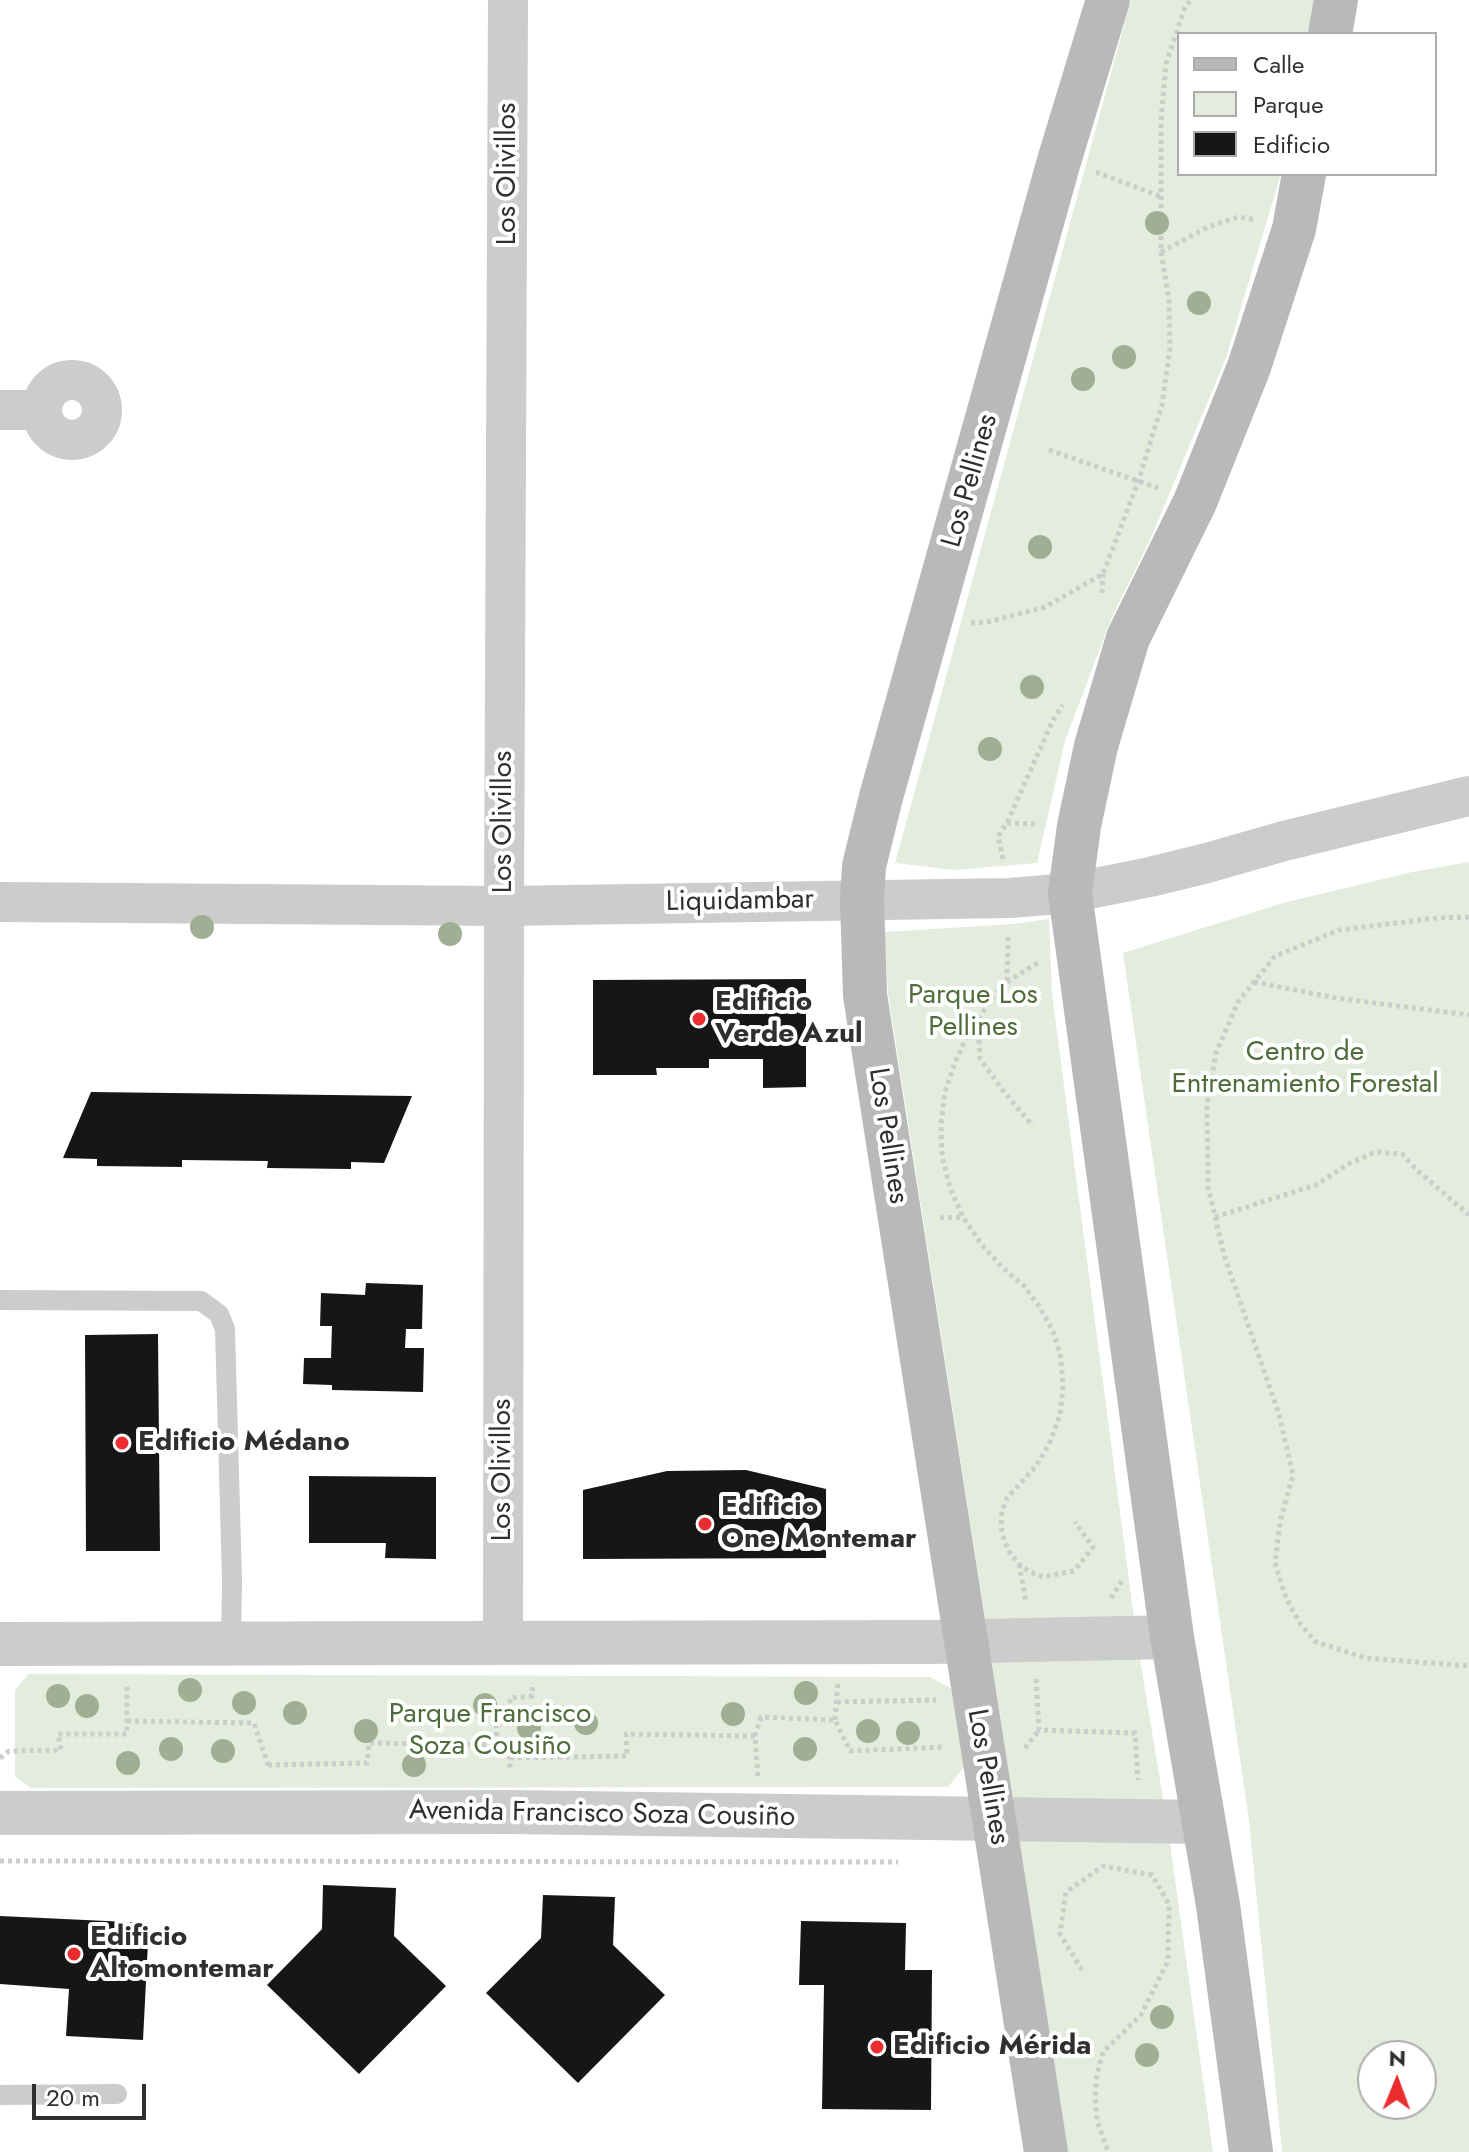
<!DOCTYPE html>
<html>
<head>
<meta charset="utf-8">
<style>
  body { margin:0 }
  #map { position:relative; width:1469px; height:2152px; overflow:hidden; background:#fff; font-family:Jost,sans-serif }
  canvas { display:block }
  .legend { position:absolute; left:1177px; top:32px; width:260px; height:144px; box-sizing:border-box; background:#fff; border:2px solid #acacac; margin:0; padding:10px 14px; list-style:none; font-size:24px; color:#2f2f2f }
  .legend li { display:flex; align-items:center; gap:16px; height:40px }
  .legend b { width:40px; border:2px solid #acacac }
  .north { position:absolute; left:1357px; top:2040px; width:80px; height:80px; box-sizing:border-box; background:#fff; border:2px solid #acacac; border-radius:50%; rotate:1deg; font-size:22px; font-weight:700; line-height:32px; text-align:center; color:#2f2f2f }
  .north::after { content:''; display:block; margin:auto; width:28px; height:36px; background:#eb2d2f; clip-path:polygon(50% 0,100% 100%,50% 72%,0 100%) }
  .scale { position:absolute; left:32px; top:2084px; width:114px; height:36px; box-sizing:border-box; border:4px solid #2f2f2f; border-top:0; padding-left:10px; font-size:24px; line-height:28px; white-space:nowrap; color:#2f2f2f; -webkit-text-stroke:6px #fff; paint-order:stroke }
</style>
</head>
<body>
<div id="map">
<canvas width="1469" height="2152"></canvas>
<ul class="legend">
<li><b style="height:10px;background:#b9b9b9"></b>Calle</li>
<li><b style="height:22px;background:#e4eddd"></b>Parque</li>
<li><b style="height:22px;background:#161616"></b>Edificio</li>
</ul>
<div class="north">N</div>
<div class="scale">20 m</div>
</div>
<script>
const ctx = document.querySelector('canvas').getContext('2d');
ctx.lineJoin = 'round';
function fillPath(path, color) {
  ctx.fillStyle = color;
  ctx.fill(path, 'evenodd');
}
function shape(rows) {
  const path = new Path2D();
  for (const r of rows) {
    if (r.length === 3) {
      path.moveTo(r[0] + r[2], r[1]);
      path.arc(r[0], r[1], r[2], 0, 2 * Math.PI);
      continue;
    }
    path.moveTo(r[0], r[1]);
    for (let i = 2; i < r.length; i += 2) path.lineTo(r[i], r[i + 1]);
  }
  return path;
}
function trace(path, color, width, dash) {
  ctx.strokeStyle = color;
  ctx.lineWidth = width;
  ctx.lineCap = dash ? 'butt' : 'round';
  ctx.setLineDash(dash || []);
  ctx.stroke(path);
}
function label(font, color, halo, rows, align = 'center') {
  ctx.font = font + ' Jost,sans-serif';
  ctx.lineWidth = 8;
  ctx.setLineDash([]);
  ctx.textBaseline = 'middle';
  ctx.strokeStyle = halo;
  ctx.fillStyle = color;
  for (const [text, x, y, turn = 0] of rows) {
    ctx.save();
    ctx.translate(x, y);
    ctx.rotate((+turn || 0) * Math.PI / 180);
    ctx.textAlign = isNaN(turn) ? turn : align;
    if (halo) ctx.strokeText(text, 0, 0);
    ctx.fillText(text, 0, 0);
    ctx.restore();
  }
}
fillPath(shape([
  [1131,0,1316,0,1310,34,1179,34,1179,174,1281,174,1226,358,1150,540,1111,619,1065,741,1037,863,954,870,895,863],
  [1469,862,1469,2152,1282,2152,1249,1821,1123,953,1283,903,1412,872],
  [1421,2056,1421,2104,1373,2104,1373,2056],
  [1049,919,1052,994,1137,1641,1167,1822,1213,2152,1068,2152,888,993,884,932,1013,924],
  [29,1674,930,1677,958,1692,964,1767,948,1787,31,1788,15,1777,15,1690]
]), '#e4eddd');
fillPath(shape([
  [806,979,806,1087,763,1088,763,1059,709,1059,709,1068,656,1068,657,1075,593,1075,593,980],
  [91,1092,412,1096,384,1163,351,1162,351,1169,267,1168,268,1161,182,1160,182,1167,97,1166,97,1159,63,1158],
  [366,1283,423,1285,422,1329,406,1329,405,1348,424,1348,423,1392,332,1390,332,1385,303,1384,304,1358,331,1358,332,1326,320,1326,321,1293,365,1295],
  [158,1334,160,1551,86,1551,85,1335],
  [746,1470,826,1489,826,1558,583,1559,583,1490,667,1471],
  [309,1476,436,1477,436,1559,385,1558,386,1543,309,1543],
  [323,1885,396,1888,394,1936,446,1986,359,2074,267,1985,322,1929],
  [543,1895,615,1897,613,1945,665,1995,578,2083,486,1993,541,1938],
  [0,1916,149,1923,143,2040,66,2036,69,1989,0,1984],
  [801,1921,906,1923,905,1970,932,1970,931,2110,822,2109,824,1985,799,1985]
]), '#161616');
trace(shape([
  [1096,172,1162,197],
  [1161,252,1208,227,1238,217,1256,220],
  [1049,450,1158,488],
  [1102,593,1103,574],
  [971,623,988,622,1045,607,1103,574,1138,482,1162,405,1170,348,1169,300,1161,252,1161,121,1166,64,1185,7,1191,0],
  [1007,823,1038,824],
  [1003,859,998,836,1007,823,1053,720,1063,705],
  [1469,917,1438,918,1339,930,1275,956,1238,1002,1216,1053,1207,1103,1208,1187,1224,1255,1279,1414,1293,1475,1280,1522,1275,1563,1286,1598,1301,1625,1316,1642,1366,1658,1469,1666],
  [1008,937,1007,982,991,999,965,1041,955,1062,945,1092,941,1124,942,1156,950,1188,963,1217,981,1244,1003,1268,1023,1285,1039,1306,1053,1331,1061,1358,1063,1387,1060,1415,1050,1442,1036,1466,1007,1498,1002,1511,1001,1526,1004,1540,1010,1553,1019,1564,1030,1572,1043,1577,1074,1571,1093,1547,1075,1522],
  [1007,982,1039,962],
  [1254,982,1336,998,1469,1015],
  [978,1024,980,1059,1005,1093,1033,1126],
  [1215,1217,1316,1185,1348,1164,1376,1152,1402,1154,1418,1171,1469,1215],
  [940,1218,963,1217],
  [1019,1564,1026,1602],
  [1111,1598,1123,1579],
  [1036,1679,1039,1730,1135,1733,1138,1780],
  [837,1702,936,1700],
  [835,1720,838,1681],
  [127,1721,254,1723,268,1765],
  [755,1736,761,1717,835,1720,850,1751,944,1747],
  [497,1745,510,1758,510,1770],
  [1025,1748,1039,1730],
  [0,1758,9,1751,61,1750,58,1734,127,1734,127,1683],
  [510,1758,627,1756,626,1734,755,1736,758,1777],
  [268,1765,367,1763,369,1743,497,1745,496,1722,510,1723,510,1698,532,1696,533,1683],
  [0,1861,898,1862],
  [1082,1970,1060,1934,1066,1892,1103,1866,1152,1875,1169,1904,1168,1961,1141,2015,1103,2052,1097,2074,1095,2097,1097,2120,1108,2152]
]), '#ccc', 5, [4, 4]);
trace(shape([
  [0,1300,201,1301,219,1314,225,1329,232,1581,231,1644],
  [0,2095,117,2094]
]), '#ccc', 20);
trace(shape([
  [72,410,30],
  [0,410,42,410],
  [0,902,504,906,1010,898,1070,893,1150,877,1207,863,1284,841,1469,796],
  [503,1643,504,906,508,0]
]), '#ccc', 40);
trace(shape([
  [0,1644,932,1642,1172,1637],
  [0,1813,511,1812,1203,1822]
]), '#ccc', 44);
trace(shape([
  [1330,34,1336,0],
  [1046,2152,865,995,862,900,864,866,881,797,1059,161,1108,0],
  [1251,2152,1218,1905,1172,1637,1070,893,1079,826,1096,746,1128,638,1195,502,1249,367,1294,229,1304,174]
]), '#b9b9b9', 44);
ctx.fillStyle = '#9eaf93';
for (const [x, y] of [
  [1157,223],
  [1199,303],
  [1124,357],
  [1083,379],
  [1040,547],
  [1032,687],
  [990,749],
  [202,927],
  [450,934],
  [190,1690],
  [806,1693],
  [58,1696],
  [244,1703],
  [485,1705],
  [87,1706],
  [295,1713],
  [733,1714],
  [586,1723],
  [529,1728],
  [366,1731],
  [868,1731],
  [908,1733],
  [171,1749],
  [805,1749],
  [223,1751],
  [128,1763],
  [414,1765],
  [1162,2017],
  [1147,2055]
]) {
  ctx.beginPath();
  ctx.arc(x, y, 12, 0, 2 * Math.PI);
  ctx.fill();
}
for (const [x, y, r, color] of [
  [699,1019,8,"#eb2d2f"],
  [122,1443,8,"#eb2d2f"],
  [705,1524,8,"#eb2d2f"],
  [74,1954,8,"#eb2d2f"],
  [877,2047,8,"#eb2d2f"]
]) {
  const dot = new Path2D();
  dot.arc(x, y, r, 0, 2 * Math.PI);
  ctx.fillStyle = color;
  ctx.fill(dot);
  trace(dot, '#fff', 3);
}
label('28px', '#2f2f2f', '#fff', [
  ["Los Olivillos",508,174,-90],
  ["Los Pellines",971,481,-74],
  ["Los Olivillos",504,822,-90],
  ["Liquidambar",740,902,-1],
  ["Los Pellines",887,1136,81],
  ["Los Olivillos",503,1470,-90],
  ["Los Pellines",987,1777,80],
  ["Avenida Francisco Soza Cousiño",602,1815,1]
]);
label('28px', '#4f6d3b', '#fff', [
  ["Parque Los",973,996],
  ["Pellines",973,1028],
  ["Centro de",1305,1053],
  ["Entrenamiento Forestal",1305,1085],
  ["Parque Francisco",490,1715],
  ["Soza Cousiño",490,1747]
]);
label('bold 28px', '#2f2f2f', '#fff', [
  ["Edificio",715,1003],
  ["Verde Azul",715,1035],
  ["Edificio Médano",138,1443],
  ["Edificio",721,1508],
  ["One Montemar",721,1540],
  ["Edificio",90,1938],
  ["Altomontemar",90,1970],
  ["Edificio Mérida",893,2047]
], 'left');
</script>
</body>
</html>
